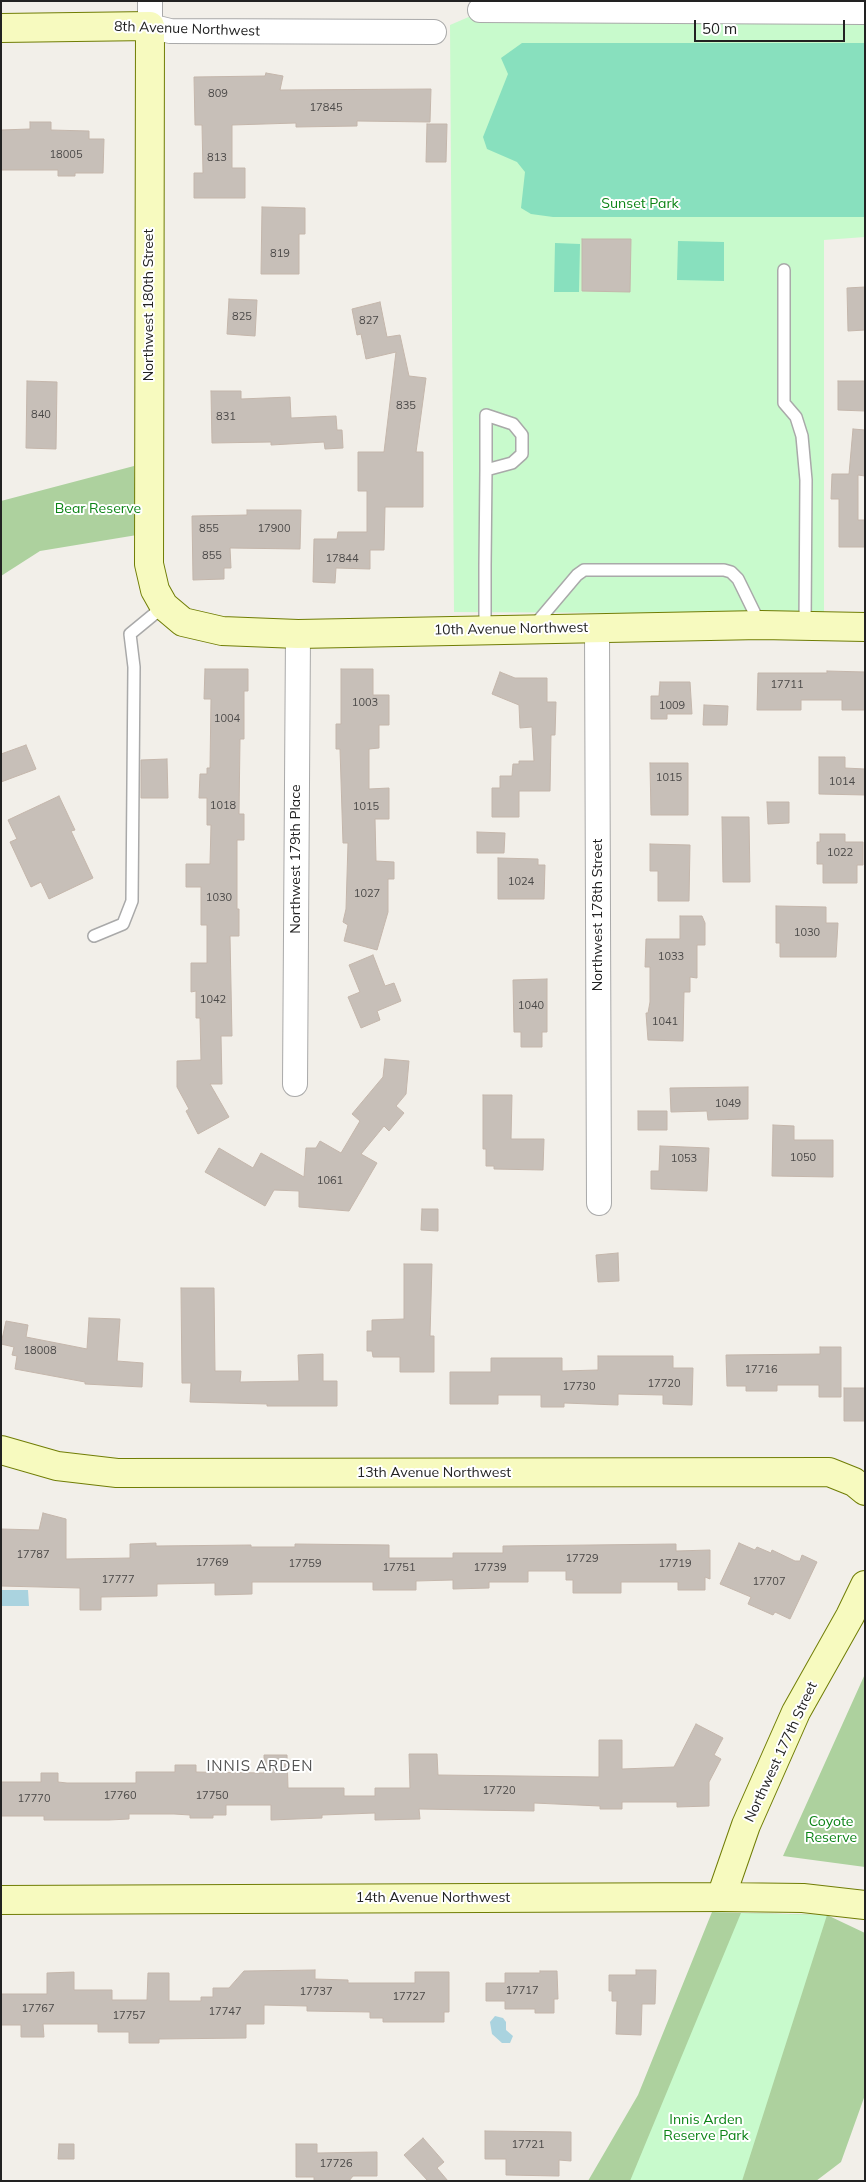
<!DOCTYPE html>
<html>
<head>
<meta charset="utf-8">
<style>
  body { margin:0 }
  #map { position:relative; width:866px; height:2182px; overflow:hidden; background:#f2efe9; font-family:Mulish,sans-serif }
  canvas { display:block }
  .frame { position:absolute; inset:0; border:2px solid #222; pointer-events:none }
  .scale { position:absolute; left:694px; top:20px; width:151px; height:22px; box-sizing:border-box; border:2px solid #222; border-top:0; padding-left:6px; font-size:15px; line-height:18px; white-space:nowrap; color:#222; -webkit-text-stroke:4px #fff; paint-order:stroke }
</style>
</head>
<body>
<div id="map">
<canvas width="866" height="2182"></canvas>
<div class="frame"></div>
<div class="scale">50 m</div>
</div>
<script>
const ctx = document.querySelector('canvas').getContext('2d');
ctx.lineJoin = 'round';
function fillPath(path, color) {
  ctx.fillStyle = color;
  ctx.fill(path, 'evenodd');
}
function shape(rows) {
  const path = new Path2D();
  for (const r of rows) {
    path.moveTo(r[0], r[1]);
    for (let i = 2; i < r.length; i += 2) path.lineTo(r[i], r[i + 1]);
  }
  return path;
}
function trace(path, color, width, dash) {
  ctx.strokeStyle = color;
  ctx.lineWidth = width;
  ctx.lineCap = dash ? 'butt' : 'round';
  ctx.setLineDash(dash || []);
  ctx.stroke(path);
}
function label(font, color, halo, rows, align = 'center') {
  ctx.font = font + ' Mulish,sans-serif';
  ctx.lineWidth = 4;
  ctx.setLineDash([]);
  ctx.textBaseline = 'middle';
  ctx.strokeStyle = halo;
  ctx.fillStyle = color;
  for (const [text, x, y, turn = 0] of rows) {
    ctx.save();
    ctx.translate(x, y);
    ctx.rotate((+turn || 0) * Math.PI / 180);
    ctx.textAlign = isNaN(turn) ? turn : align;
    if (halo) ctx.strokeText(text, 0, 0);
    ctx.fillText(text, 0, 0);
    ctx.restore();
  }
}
fillPath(shape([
  [134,466,137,535,40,551,1,576,1,501],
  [865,1674,865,1867,783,1856],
  [712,1912,827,1915,865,1933,865,2095,841,2162,816,2181,588,2181,638,2095]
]), '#add19e');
fillPath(shape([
  [478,13,865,16,865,237,824,240,824,614,454,612,450,25],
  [741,1913,827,1915,742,2181,630,2181]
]), '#c8facc');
fillPath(shape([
  [522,43,865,43,865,217,553,217,531,214,521,208,525,172,517,162,487,149,483,137,508,74,501,58],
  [678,241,724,242,724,281,677,280],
  [555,243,580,244,579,292,554,292]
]), '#88e0be');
fillPath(shape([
  [1,1590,28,1590,29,1606,1,1606],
  [495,2016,503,2018,506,2022,506,2030,513,2036,510,2043,502,2043,492,2034,490,2022]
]), '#aad3df');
const building = shape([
  [266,73,283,76,280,90,431,89,430,122,357,121,357,126,296,127,296,123,232,125,232,168,245,168,245,198,194,198,194,173,203,173,202,125,195,125,194,77,265,76,266,73],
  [30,122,51,122,51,130,89,131,89,139,104,139,103,173,75,173,75,176,58,176,58,170,1,170,1,130,30,129,30,122],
  [427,124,447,124,446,162,426,162,427,124],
  [262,207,305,208,305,234,299,234,299,274,261,274,262,207],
  [582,239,631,239,630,292,582,291,582,239],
  [865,287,865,330,848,331,847,288,865,287],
  [229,299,257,300,255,336,227,334,229,299],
  [380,302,387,337,400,335,409,376,426,378,416,452,423,452,423,507,385,507,384,550,370,550,370,569,336,568,335,583,313,582,314,539,337,539,338,532,367,532,367,491,358,491,358,452,384,452,396,352,366,359,361,334,357,335,352,309,380,302],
  [27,381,57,382,56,449,26,448,27,381],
  [838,381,865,381,865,411,838,410,838,381],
  [211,391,241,391,241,399,290,397,291,418,336,416,337,430,342,430,343,448,325,449,324,442,271,445,271,442,212,443,211,391],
  [853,429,865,430,865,476,858,475,858,520,865,520,865,547,839,547,839,499,831,499,832,474,849,474,853,429],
  [247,510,301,510,300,549,230,548,231,568,224,568,224,579,193,580,192,516,247,515,247,510],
  [205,669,248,669,248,691,244,691,244,739,240,739,239,814,244,814,244,840,237,840,237,909,239,909,239,936,230,936,232,1036,221,1036,222,1084,210,1084,229,1117,198,1134,186,1111,189,1109,177,1087,177,1061,201,1060,200,1018,196,1018,196,991,191,992,191,963,207,963,207,925,201,925,201,887,186,887,186,864,210,864,211,825,207,825,207,798,199,798,200,774,207,774,207,768,210,768,211,699,204,699,205,669],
  [341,669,373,669,373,695,389,695,389,725,379,725,379,748,369,749,369,789,389,788,389,819,375,819,376,861,394,862,394,879,388,879,388,912,377,950,344,941,348,925,343,922,346,909,348,843,343,843,340,749,336,749,336,724,341,724,341,669],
  [827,671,865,672,865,710,842,710,842,700,801,700,801,710,757,710,758,673,827,673,827,671],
  [500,672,515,678,547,678,547,702,556,702,555,735,551,735,550,791,519,791,519,817,492,817,492,788,500,788,500,776,512,776,513,764,519,764,519,761,534,761,532,727,520,728,519,705,492,694,500,672],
  [660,682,690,682,692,714,667,714,667,719,651,719,651,696,659,696,660,682],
  [704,705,728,706,727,725,703,725,704,705],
  [26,745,36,769,1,782,1,754,26,745],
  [819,757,845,757,845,768,865,769,865,795,819,794,819,757],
  [167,759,168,798,141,798,141,760,167,759],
  [650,763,688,763,688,815,651,815,650,763],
  [59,796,75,830,71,831,93,878,49,899,41,882,31,887,10,842,17,839,8,820,59,796],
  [767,802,789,802,789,823,768,824,767,802],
  [722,817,749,817,750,882,723,882,722,817],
  [477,832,505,833,504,853,477,853,477,832],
  [820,834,845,834,845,842,863,842,863,865,857,865,857,883,823,883,823,864,817,864,817,842,820,842,820,834],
  [650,844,690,845,689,901,658,901,658,871,650,871,650,844],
  [498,858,538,859,538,865,545,865,544,899,498,899,498,858],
  [776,906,826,907,826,923,838,923,836,957,780,957,780,943,776,943,776,906],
  [680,916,702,916,705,923,705,945,697,945,697,978,690,977,690,992,684,992,683,1041,648,1040,646,1013,648,1013,650,1002,650,967,645,967,646,939,680,939,680,916],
  [373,955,385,986,394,983,401,1001,377,1011,380,1020,361,1028,348,997,360,992,349,965,373,955],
  [547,979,547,1032,542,1032,542,1047,521,1047,521,1032,514,1032,513,980,547,979],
  [385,1059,409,1061,406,1094,396,1106,404,1113,389,1131,384,1126,361,1154,377,1163,349,1211,299,1207,299,1191,274,1190,265,1206,205,1172,219,1148,253,1168,261,1153,304,1177,306,1148,316,1148,320,1141,341,1153,360,1121,352,1114,383,1077,385,1059],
  [748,1087,748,1119,708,1120,707,1111,671,1112,670,1088,748,1087],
  [483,1095,512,1095,511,1139,544,1139,543,1170,494,1169,494,1166,486,1166,486,1149,483,1149,483,1095],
  [638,1111,667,1111,667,1130,638,1130,638,1111],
  [773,1125,794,1126,794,1140,833,1140,833,1177,772,1176,773,1125],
  [660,1146,709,1148,707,1191,651,1189,651,1171,659,1171,660,1146],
  [422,1209,438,1209,438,1231,421,1230,422,1209],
  [618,1253,619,1281,598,1282,596,1255,618,1253],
  [404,1264,432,1264,430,1336,434,1336,434,1372,400,1372,400,1357,373,1357,372,1351,367,1351,367,1331,372,1331,372,1320,404,1319,404,1264],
  [181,1288,214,1288,215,1371,241,1371,240,1382,299,1381,298,1355,323,1354,323,1381,337,1381,337,1406,267,1406,267,1404,190,1402,191,1383,182,1383,181,1288],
  [89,1318,120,1319,117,1361,143,1363,142,1387,85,1384,85,1382,15,1369,17,1356,12,1355,14,1347,1,1344,6,1321,28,1325,26,1337,87,1349,89,1318],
  [820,1347,841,1347,841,1397,819,1397,819,1385,777,1385,777,1391,746,1391,746,1386,727,1386,726,1355,820,1354,820,1347],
  [598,1356,673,1356,673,1368,693,1368,692,1405,663,1404,663,1395,618,1394,618,1405,564,1403,564,1407,541,1407,541,1395,498,1395,498,1404,450,1404,450,1372,491,1372,491,1358,562,1358,562,1371,598,1370,598,1356],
  [844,1388,865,1388,865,1421,844,1421,844,1388],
  [43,1513,66,1519,66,1559,130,1558,130,1544,156,1543,156,1546,251,1545,251,1547,295,1547,295,1544,389,1545,389,1558,453,1558,453,1553,503,1553,503,1546,676,1544,676,1551,710,1550,710,1579,705,1577,705,1590,678,1590,678,1582,621,1582,621,1593,573,1593,573,1580,566,1580,566,1571,528,1571,528,1582,489,1582,489,1588,453,1589,453,1580,416,1581,416,1590,373,1590,373,1582,252,1582,252,1594,215,1595,215,1583,157,1584,157,1596,101,1597,101,1610,80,1610,80,1588,1,1586,1,1529,39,1530,43,1513],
  [739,1543,755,1550,757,1547,771,1553,772,1550,795,1561,800,1561,802,1555,817,1562,790,1619,775,1612,773,1615,748,1604,751,1597,720,1584,739,1543],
  [696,1724,723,1738,714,1755,721,1759,709,1782,709,1806,677,1807,677,1802,622,1802,622,1809,600,1809,600,1806,534,1803,534,1811,419,1809,420,1819,375,1820,375,1813,322,1815,322,1818,271,1820,271,1805,226,1805,226,1815,213,1815,213,1818,190,1818,190,1815,174,1814,129,1814,129,1819,109,1820,44,1820,44,1816,1,1816,1,1782,41,1782,41,1773,58,1773,58,1782,67,1783,136,1783,136,1772,175,1772,175,1765,196,1765,196,1772,264,1773,264,1755,287,1755,288,1788,344,1788,344,1796,375,1796,375,1788,410,1788,409,1754,437,1754,438,1775,599,1777,599,1740,622,1740,622,1769,674,1767,696,1724],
  [315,1970,315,1979,348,1980,348,1983,415,1983,415,1972,449,1972,449,2012,444,2012,444,2022,383,2022,383,2018,370,2018,370,2012,307,2011,307,2006,264,2005,264,2024,246,2024,246,2038,159,2039,159,2043,129,2043,129,2032,98,2032,98,2024,43,2024,44,2037,21,2037,21,2025,1,2025,1,1994,47,1994,47,1973,74,1972,74,1990,112,1990,112,2000,147,2000,148,1973,169,1973,169,2001,201,2001,201,1997,213,1997,213,1988,229,1988,244,1971,315,1970],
  [636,1970,656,1970,655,2004,642,2004,641,2035,616,2034,617,2001,612,2001,612,1991,609,1991,609,1975,636,1975,636,1970],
  [540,1971,557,1971,558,1999,554,1999,554,2013,535,2013,535,2009,505,2009,505,2001,486,2001,486,1983,505,1983,505,1973,540,1973,540,1971],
  [485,2131,571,2132,571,2161,559,2160,559,2176,506,2175,506,2159,485,2159,485,2131],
  [423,2138,444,2162,437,2168,448,2181,428,2181,404,2155,423,2138],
  [59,2144,74,2144,74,2159,58,2159,59,2144],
  [296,2144,317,2144,317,2153,377,2152,377,2176,353,2176,349,2181,314,2181,314,2177,296,2177,296,2144]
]);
fillPath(building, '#c7bfb8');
trace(building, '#c4b6ab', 1);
const lane = shape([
  [784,270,784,403,796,417,802,436,806,480,805,625],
  [533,627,577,575,584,570,724,570,731,572,738,579,760,624],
  [485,630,485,565,486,470,486,415,513,424,522,435,522,454,512,463,486,470],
  [94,936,123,924,132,901,134,667,130,634,164,606]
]);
const street = shape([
  [150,1,150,26,170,31,434,32],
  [480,10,865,12],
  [597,628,599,1203],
  [295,1084,298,634]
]);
const secondary = shape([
  [1,28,150,26,149,564,155,590,164,606,183,622,222,631,298,634,761,625,865,627],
  [1,1450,57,1466,117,1473,829,1472,854,1482,865,1491],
  [721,1897,746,1825,796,1712,850,1616,865,1585],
  [1,1900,721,1897,803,1898,865,1905]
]);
trace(lane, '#a9a9a9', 14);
trace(street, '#a9a9a9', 26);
trace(secondary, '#707d05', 30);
trace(lane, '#fff', 11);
trace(street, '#fff', 24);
trace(secondary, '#f7fabf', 28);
label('11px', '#4b4948', null, [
  ["809",218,94],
  ["17845",326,108],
  ["18005",66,155],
  ["813",217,158],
  ["819",280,254],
  ["825",242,317],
  ["827",369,321],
  ["835",406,406],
  ["840",41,415],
  ["831",226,417],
  ["855",209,529],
  ["17900",274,529],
  ["855",212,556],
  ["17844",342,559],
  ["17711",787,685],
  ["1003",365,703],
  ["1009",672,706],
  ["1004",227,719],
  ["1015",669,778],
  ["1014",842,782],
  ["1018",223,806],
  ["1015",366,807],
  ["1022",840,853],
  ["1024",521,882],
  ["1027",367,894],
  ["1030",219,898],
  ["1030",807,933],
  ["1033",671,957],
  ["1042",213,1000],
  ["1040",531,1006],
  ["1041",665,1022],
  ["1049",728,1104],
  ["1050",803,1158],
  ["1053",684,1159],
  ["1061",330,1181],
  ["18008",40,1351],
  ["17716",761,1370],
  ["17720",664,1384],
  ["17730",579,1387],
  ["17787",33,1555],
  ["17729",582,1559],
  ["17769",212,1563],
  ["17759",305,1564],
  ["17719",675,1564],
  ["17751",399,1568],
  ["17739",490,1568],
  ["17777",118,1580],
  ["17707",769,1582],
  ["17720",499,1791],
  ["17760",120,1796],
  ["17750",212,1796],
  ["17770",34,1799],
  ["17717",522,1991],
  ["17737",316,1992],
  ["17727",409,1997],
  ["17767",38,2009],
  ["17747",225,2012],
  ["17757",129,2016],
  ["17721",528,2145],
  ["17726",336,2164]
]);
label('14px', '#222', '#fff', [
  ["8th Avenue Northwest",187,29,2],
  ["Northwest 180th Street",149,305,-90],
  ["10th Avenue Northwest",511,629,-1],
  ["Northwest 179th Place",296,859,-90],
  ["Northwest 178th Street",598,915,-90],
  ["13th Avenue Northwest",434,1473],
  ["Northwest 177th Street",781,1752,-65],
  ["14th Avenue Northwest",433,1898]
]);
label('14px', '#0c8416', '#fff', [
  ["Sunset Park",640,204],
  ["Bear Reserve",98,509],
  ["Coyote",831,1822],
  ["Reserve",831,1838],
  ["Innis Arden",706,2120],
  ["Reserve Park",706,2136]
]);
ctx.letterSpacing = '1px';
label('15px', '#555', '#fff', [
  ["INNIS ARDEN",260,1766]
]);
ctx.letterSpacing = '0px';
</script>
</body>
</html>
